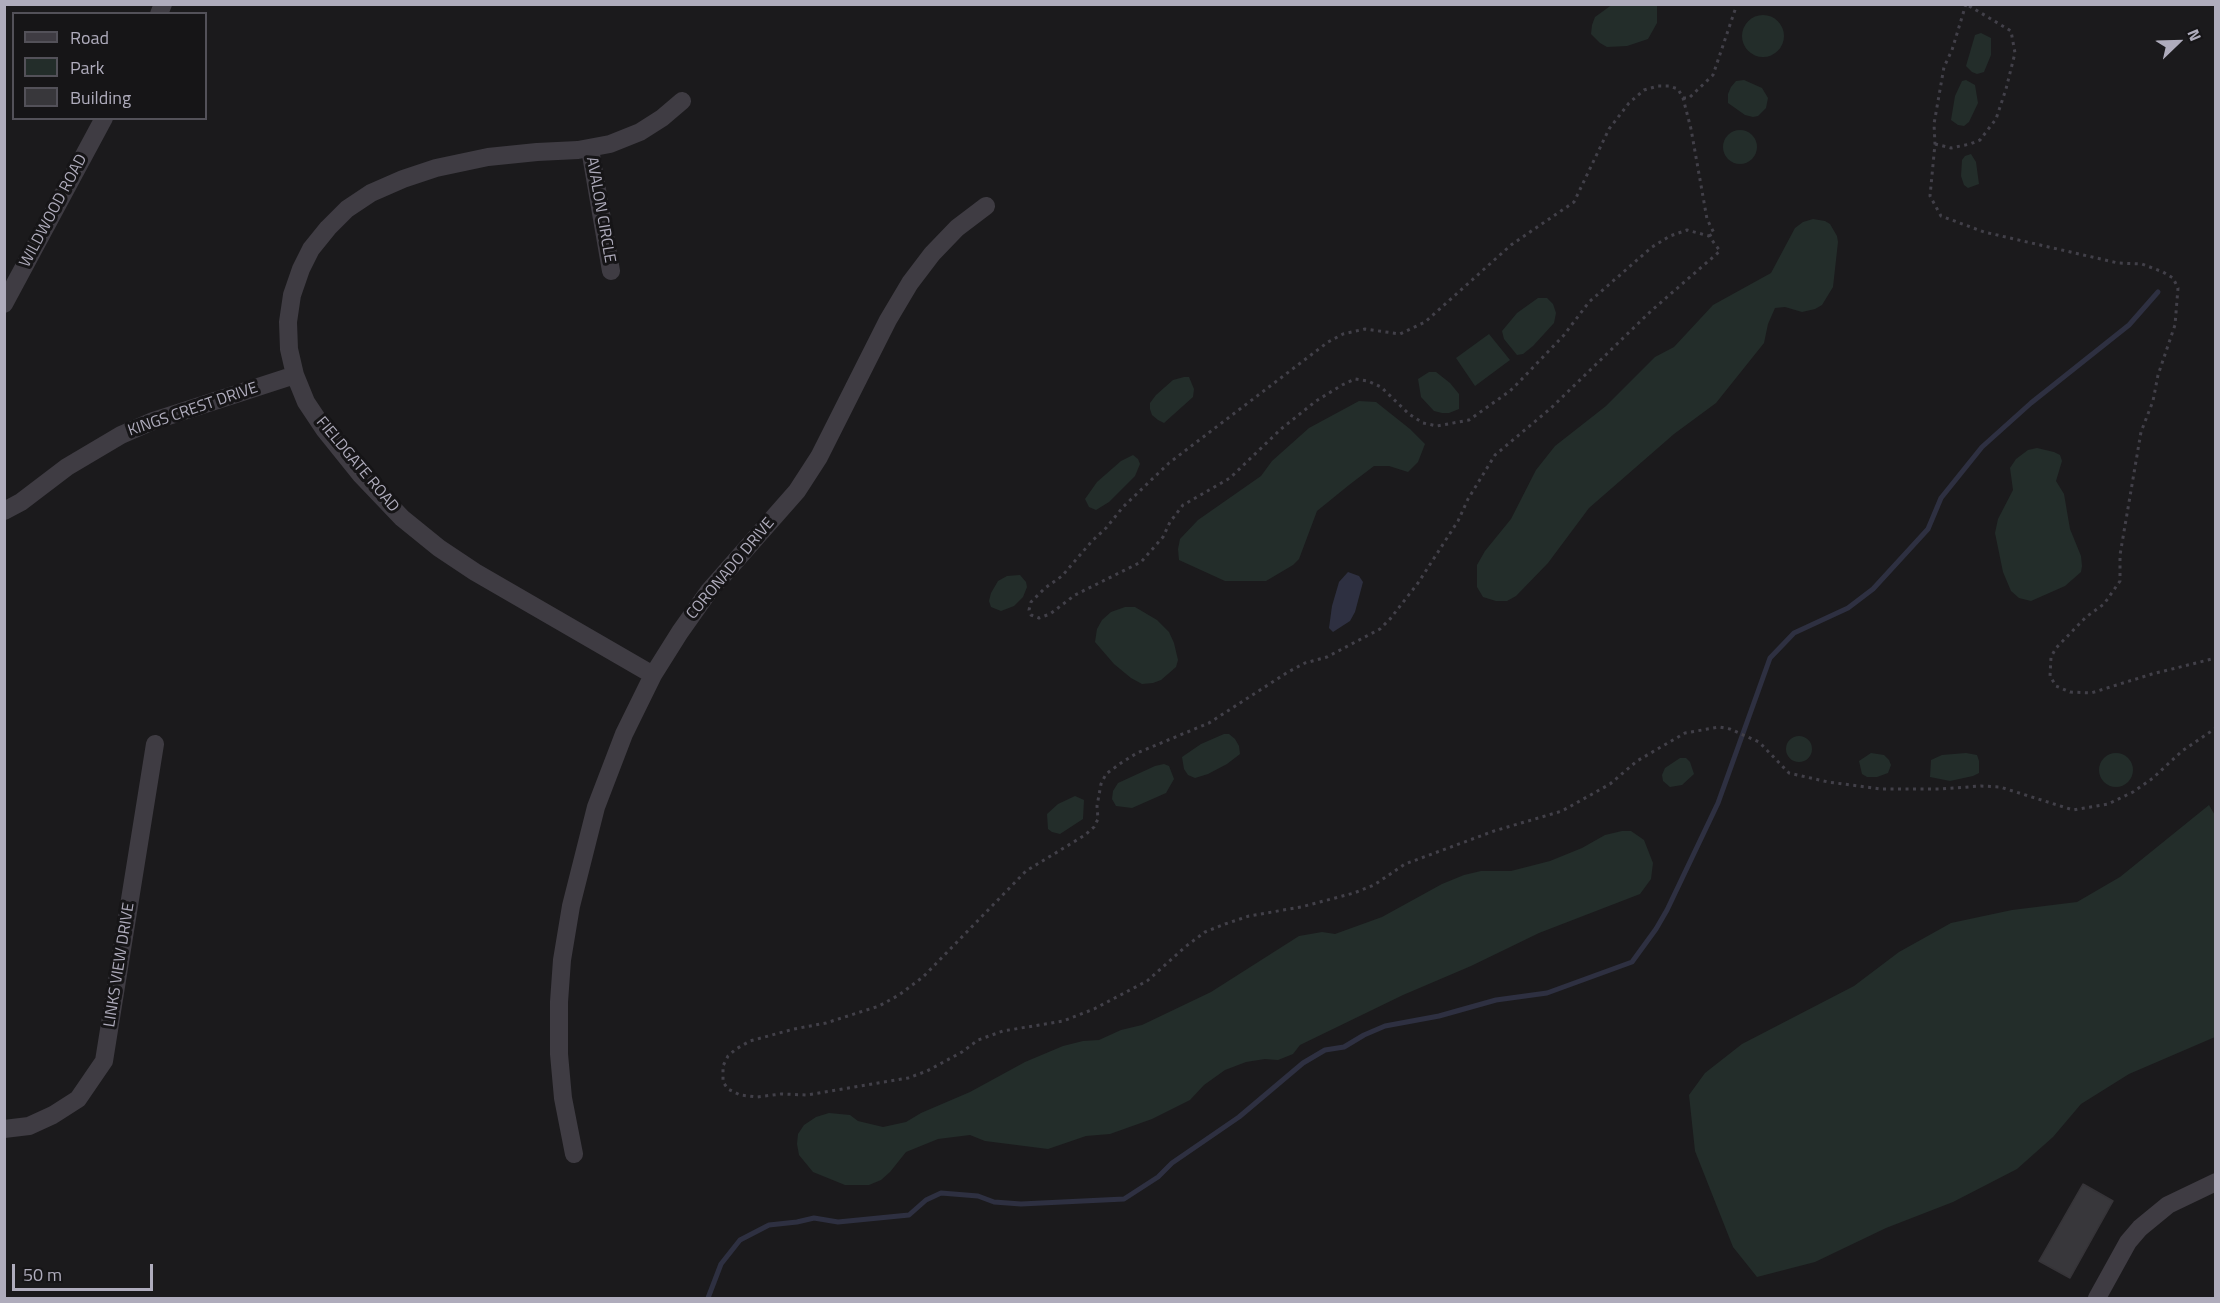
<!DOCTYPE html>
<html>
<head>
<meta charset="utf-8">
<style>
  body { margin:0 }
  #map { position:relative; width:2220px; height:1303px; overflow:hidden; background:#1b1a1c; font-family:"Titillium Web",sans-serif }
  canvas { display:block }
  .frame { position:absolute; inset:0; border:6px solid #afacbc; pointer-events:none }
  .legend { position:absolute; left:12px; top:12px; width:195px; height:108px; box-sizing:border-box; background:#161517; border:2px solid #535159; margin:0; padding:8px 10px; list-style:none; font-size:18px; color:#afacbc }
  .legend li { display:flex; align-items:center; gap:12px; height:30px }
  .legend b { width:30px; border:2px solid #535159 }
  .north { position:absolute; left:2148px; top:12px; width:60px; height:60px; -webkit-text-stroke:4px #161517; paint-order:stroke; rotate:67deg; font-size:16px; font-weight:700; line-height:24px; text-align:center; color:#afacbc }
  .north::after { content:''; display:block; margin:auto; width:21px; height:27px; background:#afacbc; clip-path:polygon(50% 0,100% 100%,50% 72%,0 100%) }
  .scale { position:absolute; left:12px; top:1264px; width:141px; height:27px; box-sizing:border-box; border:3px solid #afacbc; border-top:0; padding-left:8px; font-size:18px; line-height:21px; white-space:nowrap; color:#afacbc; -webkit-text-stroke:4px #161517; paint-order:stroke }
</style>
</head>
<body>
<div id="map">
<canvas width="2220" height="1303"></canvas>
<div class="frame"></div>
<ul class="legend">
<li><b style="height:8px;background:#3f3c43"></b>Road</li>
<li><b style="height:16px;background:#232d2a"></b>Park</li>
<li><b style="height:16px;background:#38373b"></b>Building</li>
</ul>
<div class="north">N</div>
<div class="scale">50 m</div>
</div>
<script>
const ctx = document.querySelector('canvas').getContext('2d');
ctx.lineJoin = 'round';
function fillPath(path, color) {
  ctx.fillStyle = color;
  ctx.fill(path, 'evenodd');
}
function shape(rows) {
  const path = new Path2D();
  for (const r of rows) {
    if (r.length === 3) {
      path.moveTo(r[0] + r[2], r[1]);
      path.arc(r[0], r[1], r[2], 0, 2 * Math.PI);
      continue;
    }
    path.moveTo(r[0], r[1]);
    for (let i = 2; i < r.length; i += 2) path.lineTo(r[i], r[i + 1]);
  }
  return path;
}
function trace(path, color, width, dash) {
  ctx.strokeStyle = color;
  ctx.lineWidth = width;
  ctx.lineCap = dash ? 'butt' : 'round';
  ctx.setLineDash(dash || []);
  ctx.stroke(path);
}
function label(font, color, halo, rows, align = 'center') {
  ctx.font = font + ' "Titillium Web",sans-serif';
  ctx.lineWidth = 6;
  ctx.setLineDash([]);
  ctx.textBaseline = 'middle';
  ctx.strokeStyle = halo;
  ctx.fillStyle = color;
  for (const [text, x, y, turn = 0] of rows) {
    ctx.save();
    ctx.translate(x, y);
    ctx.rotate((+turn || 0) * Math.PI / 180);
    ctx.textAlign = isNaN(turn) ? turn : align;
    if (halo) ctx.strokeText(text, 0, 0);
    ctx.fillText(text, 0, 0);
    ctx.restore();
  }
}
fillPath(shape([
  [1613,4,1657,5,1657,23,1648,39,1627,46,1607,47,1600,43,1591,34,1592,25,1595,17],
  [1763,36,21],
  [1981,33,1991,38,1991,55,1984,72,1977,74,1972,72,1966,66,1975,35],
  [1744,80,1762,88,1768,98,1766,108,1758,116,1753,117,1745,115,1728,103,1728,94,1731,87,1736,81],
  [1966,80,1975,85,1978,103,1969,122,1964,126,1958,125,1951,120,1955,96,1962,81],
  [1740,147,17],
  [1971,154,1976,162,1979,184,1968,188,1964,185,1961,176,1962,160,1965,156],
  [1813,219,1825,221,1830,224,1837,236,1838,242,1833,287,1822,305,1815,309,1802,312,1785,307,1775,308,1768,324,1764,343,1716,403,1674,434,1589,508,1548,563,1516,596,1507,601,1496,601,1483,597,1477,587,1477,565,1485,551,1511,519,1536,470,1555,446,1606,406,1655,357,1674,347,1713,305,1771,273,1795,228,1803,222],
  [1538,298,1547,298,1553,304,1556,313,1554,323,1533,346,1523,354,1517,355,1504,339,1502,331,1517,313],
  [1489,334,1510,360,1475,386,1456,358],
  [1429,372,1436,372,1450,383,1459,394,1459,409,1449,413,1442,413,1434,411,1421,397,1418,379],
  [1184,377,1189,377,1194,389,1193,397,1164,423,1158,420,1152,415,1150,409,1150,403,1156,395,1173,380],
  [1359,401,1376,402,1410,429,1425,444,1418,462,1408,472,1389,466,1374,466,1349,485,1317,511,1299,559,1293,565,1266,581,1225,581,1179,560,1178,549,1180,539,1198,520,1261,476,1272,461,1309,428],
  [2037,448,2054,452,2060,455,2062,461,2056,481,2064,494,2070,529,2081,556,2082,566,2081,572,2065,586,2031,601,2019,598,2011,591,2003,572,1995,533,1998,519,2013,490,2010,468,2016,459,2028,450],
  [1133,455,1138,459,1140,464,1135,476,1109,502,1096,510,1089,507,1085,499,1097,482,1121,461],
  [1020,575,1026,582,1027,587,1023,597,1014,606,1001,611,991,607,989,601,991,593,998,581,1007,576],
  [1125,607,1135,607,1157,620,1169,632,1174,643,1178,660,1176,667,1161,680,1153,683,1142,684,1131,678,1114,664,1095,642,1097,629,1102,620,1111,612],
  [1224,734,1229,734,1235,739,1239,746,1240,754,1227,764,1208,774,1195,778,1188,775,1184,769,1182,757,1201,744],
  [1799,749,13],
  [1871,753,1884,755,1889,760,1891,765,1888,773,1877,777,1867,777,1862,774,1859,761],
  [1966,753,1977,755,1979,761,1979,773,1973,776,1950,781,1930,777,1931,760,1942,755],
  [2116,770,17],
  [1680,758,1686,758,1690,762,1694,774,1682,785,1670,787,1663,781,1662,775,1665,768],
  [1164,764,1169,766,1174,779,1166,793,1132,808,1116,806,1112,799,1113,791,1118,783,1155,766],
  [1075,796,1084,800,1083,819,1060,834,1052,832,1048,829,1047,814,1058,804],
  [2209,805,2216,817,2215,1037,2129,1074,2081,1104,2053,1137,2017,1169,1953,1202,1886,1228,1815,1262,1757,1277,1733,1247,1695,1151,1689,1095,1705,1073,1742,1044,1854,986,1899,952,1951,923,2012,910,2077,902,2120,877],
  [1622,831,1631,831,1644,840,1653,863,1651,879,1640,894,1539,933,1471,966,1403,995,1300,1045,1293,1054,1278,1060,1265,1059,1246,1062,1225,1070,1204,1085,1190,1100,1152,1119,1110,1134,1086,1136,1048,1149,985,1141,970,1135,938,1139,906,1152,890,1172,881,1180,869,1185,845,1185,813,1172,799,1155,797,1144,798,1134,804,1125,816,1117,829,1113,850,1115,858,1121,883,1127,906,1122,921,1113,970,1092,1025,1062,1063,1046,1083,1041,1099,1040,1121,1030,1142,1025,1211,992,1299,936,1322,932,1335,934,1382,917,1442,884,1464,875,1481,871,1511,871,1550,861,1582,848,1605,835]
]), '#232d2a');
fillPath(shape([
  [1348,572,1359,576,1363,582,1355,612,1350,621,1333,632,1329,628,1332,606,1339,582]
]), '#2e3041');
trace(shape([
  [708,1298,721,1264,740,1240,769,1225,797,1222,814,1218,838,1222,909,1215,926,1200,941,1193,978,1196,994,1202,1021,1204,1124,1199,1158,1177,1172,1163,1239,1117,1303,1063,1325,1050,1344,1047,1364,1035,1385,1026,1439,1016,1496,1000,1547,993,1632,962,1656,929,1667,910,1718,803,1770,658,1794,633,1848,608,1873,589,1928,529,1941,498,1982,447,2031,403,2129,325,2158,292]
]), '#2e3041', 5);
const building = shape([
  [2083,1184,2113,1201,2070,1278,2039,1261,2083,1184]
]);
fillPath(building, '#38373b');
trace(building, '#363438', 1.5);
trace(shape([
  [1966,4,1952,50,1944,67,1934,124,1935,144,1930,196,1941,216,1984,232,2118,263,2142,264,2163,272,2173,278,2178,288,2175,325,2158,375,2153,401,2141,432,2120,555,2120,581,2104,604,2086,617,2056,648,2051,657,2050,676,2056,686,2070,692,2091,693,2152,674,2216,658],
  [1683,98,1689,98,1713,75,1737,4],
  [1935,144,1951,148,1970,144,1980,140,1996,119,2006,89,2015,53,2011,31,1966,4],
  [1709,236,1714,233,1707,219,1691,129,1683,98,1678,89,1669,86,1658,86,1644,90,1629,103,1609,129,1574,202,1511,245,1425,322,1400,334,1365,329,1343,334,1328,342,1169,463,1123,507,1106,528,1092,541,1062,576,1045,588,1031,602,1029,610,1031,615,1039,618,1050,614,1075,595,1141,562,1163,537,1170,522,1183,505,1230,478,1281,429,1316,401,1342,385,1355,379,1368,381,1381,387,1409,414,1423,423,1437,426,1469,420,1510,391,1521,380,1564,335,1589,302,1652,247,1670,236,1687,230,1709,236,1720,251,1651,311,1551,408,1495,455,1468,499,1458,521,1418,583,1390,619,1380,629,1327,657,1305,663,1288,672,1209,723,1137,753,1121,763,1106,774,1101,784,1097,806,1098,819,1094,827,1085,835,1026,871,923,977,899,995,879,1006,826,1023,794,1029,750,1041,736,1049,728,1056,723,1066,723,1082,728,1089,740,1095,757,1097,781,1094,807,1095,908,1078,927,1071,962,1052,978,1040,1003,1031,1063,1021,1094,1009,1147,981,1185,947,1205,932,1225,924,1249,916,1301,907,1354,893,1374,885,1405,864,1494,831,1562,811,1610,784,1637,761,1685,733,1719,727,1730,729,1759,742,1789,773,1828,782,1881,789,1940,789,1981,786,2000,787,2073,810,2108,804,2133,792,2153,778,2182,751,2216,728]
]), '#424049', 3, [3, 4.5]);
trace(shape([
  [159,14,163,4],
  [590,149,611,271],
  [4,304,104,118],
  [4,511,21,502,67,467,121,435,153,421,295,375],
  [653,675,475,572,439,548,402,518,361,475,324,429,306,402,295,375,289,349,288,322,292,295,301,269,311,249,328,228,347,209,371,193,403,179,436,168,488,157,537,152,578,150,610,144,640,132,662,118,682,101],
  [4,1129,29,1126,53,1115,78,1099,104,1061,155,744],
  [574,1154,563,1098,559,1054,559,1002,562,960,571,906,596,807,624,734,653,675,680,632,709,591,797,491,819,457,888,320,910,283,932,254,957,228,986,206],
  [2097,1298,2128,1242,2140,1228,2168,1205,2216,1182]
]), '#3f3c43', 18);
label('16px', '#afacbc', '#161517', [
  ["AVALON CIRCLE",600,210,80],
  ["WILDWOOD ROAD",54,211,-62],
  ["KINGS CREST DRIVE",193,410,-19],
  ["FIELDGATE ROAD",357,465,50],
  ["CORONADO DRIVE",731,569,-50],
  ["LINKS VIEW DRIVE",120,965,-81]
]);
</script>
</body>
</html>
